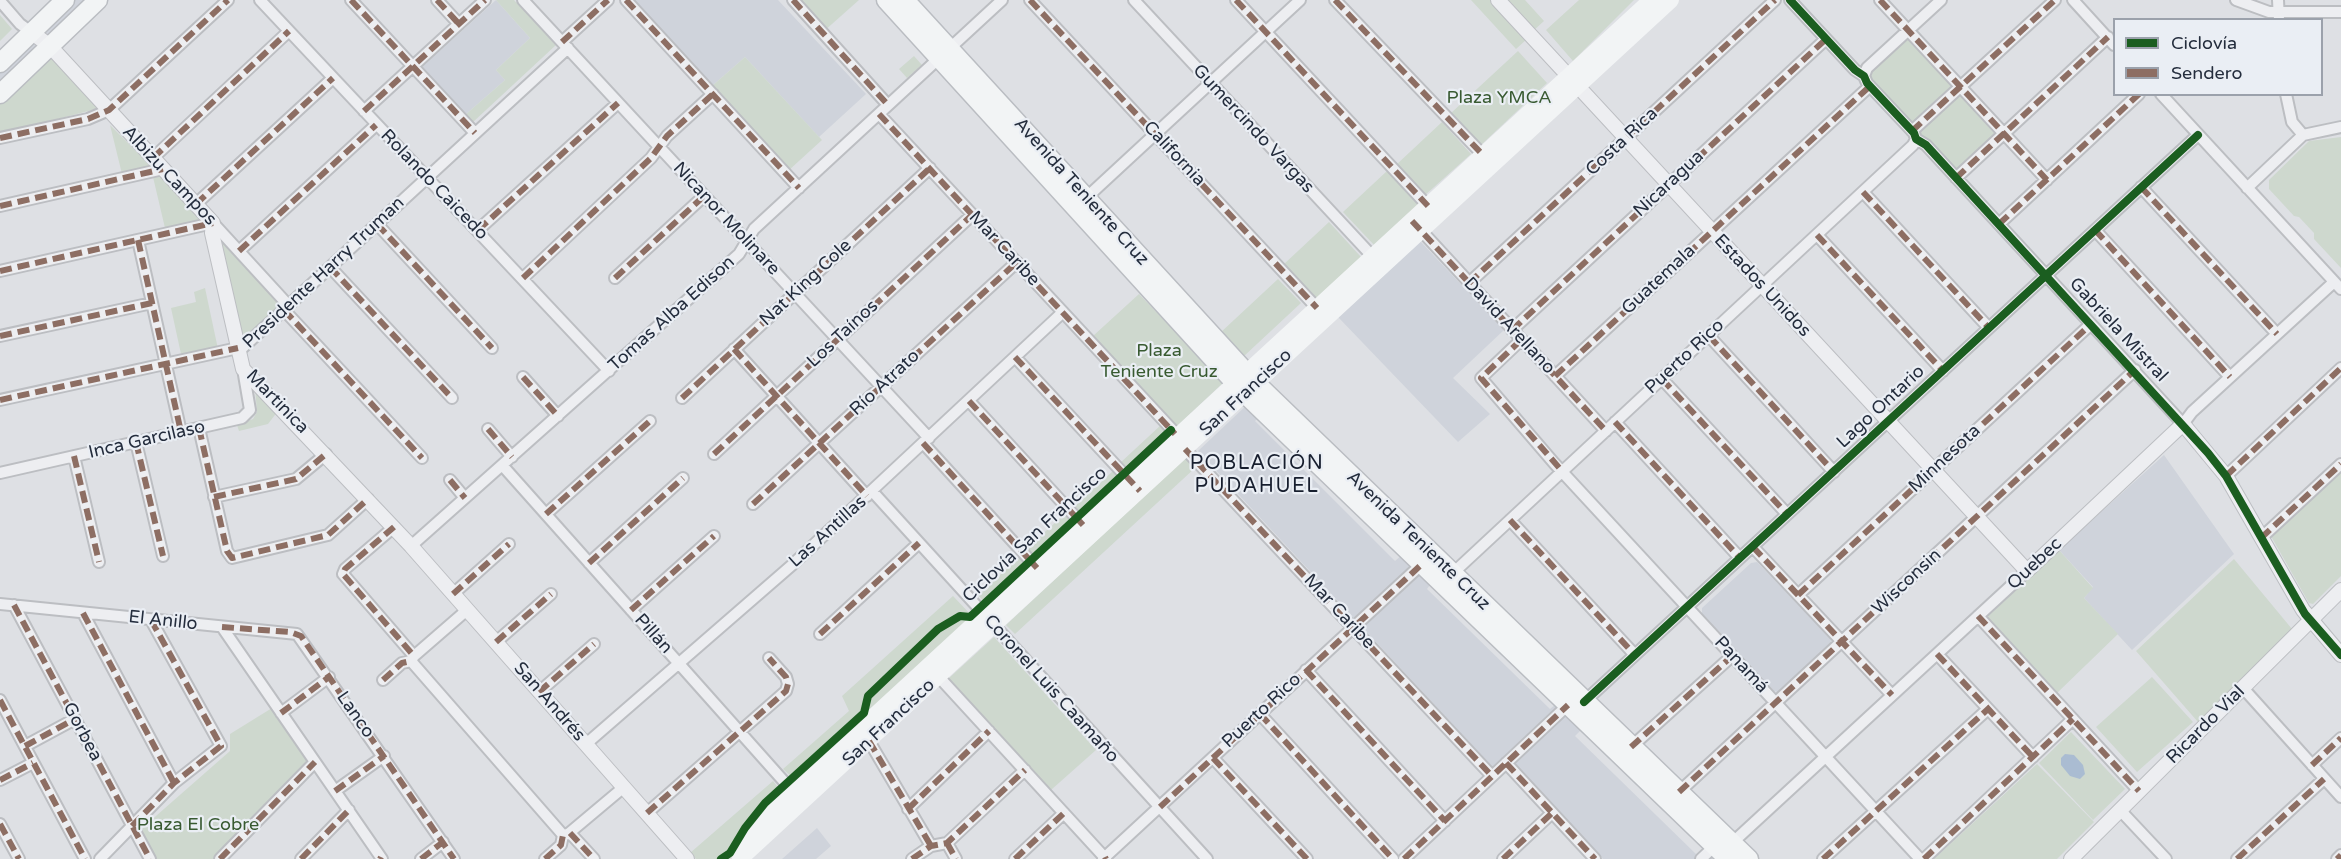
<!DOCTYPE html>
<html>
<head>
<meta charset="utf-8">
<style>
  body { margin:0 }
  #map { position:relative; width:2341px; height:859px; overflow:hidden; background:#dee0e4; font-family:"Varela Round",sans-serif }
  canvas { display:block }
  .legend { position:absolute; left:2113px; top:18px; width:210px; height:78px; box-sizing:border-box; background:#eaeef4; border:2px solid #9ba1ab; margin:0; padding:8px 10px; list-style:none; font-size:18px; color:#242d3d }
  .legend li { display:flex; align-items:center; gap:12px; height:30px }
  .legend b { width:30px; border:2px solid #9ba1ab }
</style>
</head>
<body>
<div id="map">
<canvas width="2341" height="859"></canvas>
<ul class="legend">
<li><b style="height:8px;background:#1b5e20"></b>Ciclovía</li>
<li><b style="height:8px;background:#8d6e63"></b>Sendero</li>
</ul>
</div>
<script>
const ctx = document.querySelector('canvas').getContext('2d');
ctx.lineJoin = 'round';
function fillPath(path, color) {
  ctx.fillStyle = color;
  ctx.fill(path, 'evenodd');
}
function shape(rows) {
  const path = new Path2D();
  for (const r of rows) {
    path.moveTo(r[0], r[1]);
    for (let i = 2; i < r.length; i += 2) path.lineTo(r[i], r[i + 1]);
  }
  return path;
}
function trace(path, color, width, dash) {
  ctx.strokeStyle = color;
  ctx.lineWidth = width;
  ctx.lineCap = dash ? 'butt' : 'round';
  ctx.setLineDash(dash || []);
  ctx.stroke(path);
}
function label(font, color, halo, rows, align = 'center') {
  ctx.font = font + ' "Varela Round",sans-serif';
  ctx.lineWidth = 4.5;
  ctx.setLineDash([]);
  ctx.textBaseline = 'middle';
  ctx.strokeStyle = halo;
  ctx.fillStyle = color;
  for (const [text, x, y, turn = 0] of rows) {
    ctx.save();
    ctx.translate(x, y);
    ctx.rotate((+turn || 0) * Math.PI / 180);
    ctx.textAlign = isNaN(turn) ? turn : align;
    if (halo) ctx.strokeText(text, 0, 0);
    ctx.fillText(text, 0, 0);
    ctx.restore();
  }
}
fillPath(shape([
  [71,0,104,0,0,99,0,70],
  [496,0,530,38,496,70,505,80,465,115,421,68],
  [634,0,778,0,866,94,819,137,745,57,712,86],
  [1420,241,1504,330,1453,378,1490,414,1458,442,1338,317],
  [1249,403,1261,415,1255,421,1395,561,1402,555,1432,582,1427,589,1550,709,1556,704,1582,729,1575,736,1697,855,1706,846,1719,859,1603,859,1513,762,1499,774,1198,451],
  [2164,455,2234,554,2132,650,2084,598,2093,587,2059,550],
  [1757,562,1831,639,1830,647,1780,693,1774,691,1702,614,1702,608,1751,563],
  [817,828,831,846,816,859,782,859]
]), '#cfd3db');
fillPath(shape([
  [496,0,514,0,556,45,472,123,465,115,505,80,496,70,530,38],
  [794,0,859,0,823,32],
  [1471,0,1491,0,1527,39,1516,49],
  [1504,0,1525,0,1544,21,1533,31],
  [1579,0,1634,0,1573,61,1546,30],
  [0,15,12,29,0,41],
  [1908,37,1956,86,1913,127,1871,80,1870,73],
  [1518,51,1547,83,1481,145,1451,113],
  [49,56,100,108,0,134,0,104],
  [914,56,922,65,907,78,899,69],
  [745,57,822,140,788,171,712,86],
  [1959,94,1996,135,1956,172,1918,131],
  [1442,122,1471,154,1424,196,1396,165],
  [110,125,151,166,122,174],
  [2341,137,2341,268,2314,239,2314,233,2299,217,2294,216,2269,189,2269,180,2309,141],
  [1387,171,1419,206,1375,246,1343,212],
  [161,174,201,219,165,228,153,177],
  [1329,222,1361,257,1315,300,1283,265],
  [222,242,281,306,248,336,240,332],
  [1278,279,1301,303,1243,357,1220,333],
  [205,288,218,349,181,354,171,308,196,302,194,292],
  [1139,294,1224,382,1176,427,1093,336],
  [255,388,278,411,268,424,239,431,237,425,253,419,257,412],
  [1161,425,1171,435,1130,474,1120,463],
  [1185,458,1195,468,1015,634,1006,625],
  [1114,470,1123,479,1083,517,1074,507],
  [2341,471,2341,576,2313,604,2309,603,2272,538,2272,533],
  [1067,512,1077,522,1036,560,1026,549],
  [2059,550,2093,588,2084,598,2118,634,2056,694,1986,618],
  [1021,556,1030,566,987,605,978,595],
  [2234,559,2292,629,2198,722,2136,651],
  [953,596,974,618,795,780,783,769,849,711,842,696],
  [994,637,1096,750,1051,790,948,679],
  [2152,677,2193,722,2137,772,2096,727],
  [272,708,308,762,213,859,157,859,140,830,230,751,230,734],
  [2071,732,2125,789,2093,820,2039,763],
  [2037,764,2094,822,2057,859,1934,859],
  [773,781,781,791,730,859,696,859,690,853]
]), '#ced8ce');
fillPath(shape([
  [2065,754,2074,755,2083,765,2085,774,2080,779,2070,776,2061,765,2061,758]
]), '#aabcd2');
const minor = shape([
  [260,0,609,371],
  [351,0,475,133],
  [437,0,459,24],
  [523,0,929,438],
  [626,0,799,188],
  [793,0,888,105],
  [1030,0,1317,308],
  [1134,0,1373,257],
  [1236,0,1428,206],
  [1335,0,1483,155],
  [1790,0,1855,70,1864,76,1867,83,1914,133,1916,139,1926,145,2183,424,2192,412,2334,282],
  [1880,0,2047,180],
  [2073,0,2114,45],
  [2236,0,2269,12,2341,12],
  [2278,0,2279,20],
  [0,1,20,24,31,32],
  [562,42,608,0],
  [1864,76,1867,68,1941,0],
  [2161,94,2341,289],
  [2286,94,2292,122,2303,135],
  [364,111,485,0],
  [879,114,1178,436],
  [1912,131,2055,0],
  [0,138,88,119,109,110,228,0],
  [153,158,289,31],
  [1956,178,2108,37],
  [2141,187,2277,334],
  [2247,188,2303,135,2341,127],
  [1863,192,1989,328],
  [1086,198,1300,0],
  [196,204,333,78],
  [0,206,163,169],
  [377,224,492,348],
  [1999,224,2139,94],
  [1417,226,1606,431],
  [478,230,618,103],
  [2095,230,2230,377],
  [1817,235,1943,371],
  [138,240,181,432],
  [239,251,376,125],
  [330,267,452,398],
  [0,271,213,223,289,306],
  [523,278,651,158,667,136,713,94],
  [615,278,704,196],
  [1469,283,1775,0],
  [284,310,422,458],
  [1512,330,1826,39],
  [0,336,152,303],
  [1709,336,1834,472],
  [1521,340,1481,378,1554,463,1920,859],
  [734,349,867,496],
  [239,351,568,48],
  [1015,357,1133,484],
  [1555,376,1870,86],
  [523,377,558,416],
  [1662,379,1787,514],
  [682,398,930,168],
  [0,400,238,348],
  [969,401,1083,525],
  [1615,422,1740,558],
  [199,428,227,551,232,558,328,535,368,499],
  [488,429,512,457],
  [136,442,163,556],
  [923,443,1037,568],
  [1185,449,1492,776],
  [714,454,972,215],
  [74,456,99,562],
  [502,465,796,795],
  [0,473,242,418,250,410,243,369],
  [2226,476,2341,368],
  [450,480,465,498],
  [872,491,1207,859],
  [214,497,296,479,326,454],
  [753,504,1017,262],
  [546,514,650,421],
  [1510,520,1635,655],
  [394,527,345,569,343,574,414,656],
  [2261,538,2341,464],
  [411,546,739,254,754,229,1002,0],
  [1753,547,1892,695],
  [589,563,683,478],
  [1452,574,1913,145,1916,139],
  [453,594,509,544],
  [1798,595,2091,324],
  [0,604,297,634,454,859],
  [14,605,150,859],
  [631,610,714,536],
  [83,613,174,783],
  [1978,616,2139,791],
  [222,627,382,859],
  [820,634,919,543],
  [496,642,551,594],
  [1937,654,2033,757],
  [411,661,563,835],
  [1306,670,1445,821],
  [939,677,1106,859],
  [383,680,402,663,411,661,414,656,467,610],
  [2243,688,2341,797],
  [539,692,594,644],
  [0,700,85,859],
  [1584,702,2198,135],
  [281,713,329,677],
  [1260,714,1393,859],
  [869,741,931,846],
  [586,744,792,565,1063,312],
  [25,746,75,719],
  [1631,747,1732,656],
  [1213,758,1307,859],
  [1506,763,1595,859],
  [2312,765,2341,738],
  [0,780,33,763],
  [335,791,384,756],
  [1679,792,2135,370],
  [908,809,989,731],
  [2120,810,2166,859],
  [647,813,786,691,788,684,786,677,769,658],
  [0,824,19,859],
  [570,833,594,859],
  [563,835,568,834,624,787],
  [947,843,956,859],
  [1732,843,2027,571],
  [100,859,174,783,221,746,151,620],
  [220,859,315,762],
  [301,859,349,810],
  [421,859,443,842],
  [545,859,561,845,563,835],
  [912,859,931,846,947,843,1025,770],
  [1015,859,1064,813],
  [1103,859,1422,564],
  [1404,859,1568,705],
  [1503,859,1552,813],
  [1701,859,1718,843],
  [1823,859,1988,709],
  [1924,859,2073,719],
  [2237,859,2324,779],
  [2337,859,2341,855]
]);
const tertiary = shape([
  [1498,0,2027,571,2183,424,2226,476,2303,610,2341,655],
  [31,32,50,46,213,223,212,233,243,369,411,546,687,859],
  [2071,859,2341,590]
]);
const primary = shape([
  [886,0,1245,394,1728,859],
  [905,0,1256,383,1749,859],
  [0,63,65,0],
  [0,94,98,0]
]);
trace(minor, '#bcbec2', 14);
trace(tertiary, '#bcbec2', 16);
trace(primary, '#babdc2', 21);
trace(minor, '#edeef1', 10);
trace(tertiary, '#edeef1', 14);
trace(shape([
  [741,851,772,810,1651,0],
  [740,859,1671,0]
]), '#f2f4f5', 16);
trace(primary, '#f2f4f5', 18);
trace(shape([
  [351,0,475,133],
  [437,0,459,24],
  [626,0,799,188],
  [793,0,888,105],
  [1030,0,1317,308],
  [1236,0,1428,206],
  [1335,0,1483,155],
  [1880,0,2047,180],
  [562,42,608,0],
  [364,111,485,0],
  [879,114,1175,434],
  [1912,131,2055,0],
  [0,138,88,119,109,110,228,0],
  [153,158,289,31],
  [1956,178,2108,37],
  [2141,187,2277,334],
  [1863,192,1989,328],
  [196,204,333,78],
  [0,206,163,169],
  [1412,221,1606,431],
  [377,224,492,348],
  [1999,224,2139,94],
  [478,230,618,103],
  [2095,230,2230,377],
  [1817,235,1943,371],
  [138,240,181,432],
  [239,251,376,125],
  [330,267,452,398],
  [0,271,213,223],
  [523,278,651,158,667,136,713,94],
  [615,278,704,196],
  [1469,283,1775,0],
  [284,310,422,458],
  [1512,330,1826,39],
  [0,336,152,303],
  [1709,336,1834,472],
  [1521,340,1481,378,1562,471],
  [734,349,867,496],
  [1015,357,1140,491],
  [1555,376,1870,86],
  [523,377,558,416],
  [1662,379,1787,514],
  [682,398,930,168],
  [0,400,238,348],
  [969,401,1083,525],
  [1615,422,1740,558],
  [199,428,227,551,232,558,328,535,368,499],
  [488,429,512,457],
  [136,442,163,556],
  [923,443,1037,568],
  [1185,449,1492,776],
  [714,454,972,215],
  [74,456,99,562],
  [2226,476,2341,368],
  [450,480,465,498],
  [214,497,296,479,326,454],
  [753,504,1017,262],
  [546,514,650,421],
  [1510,520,1635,655],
  [394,527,345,569,343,574,414,656],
  [2261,538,2341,464],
  [1753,547,1892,695],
  [589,563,683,478],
  [453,594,509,544],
  [1798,595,2091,324],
  [14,605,150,859],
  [631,610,714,536],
  [83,613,174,783],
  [1978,616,2139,791],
  [222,627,290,632,301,636,454,859],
  [820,634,919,543],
  [496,642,551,594],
  [1937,654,2033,757],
  [1306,670,1445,821],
  [383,680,402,663,411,661],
  [539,692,594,644],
  [0,700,85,859],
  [281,713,329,677],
  [1260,714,1393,859],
  [869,741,931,846],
  [25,746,75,719],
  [1631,747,1732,656],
  [1213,758,1307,859],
  [1506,763,1595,859],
  [2312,765,2341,738],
  [0,780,33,763],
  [335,791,384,756],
  [1679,792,2135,370],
  [1160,807,1422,564],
  [908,809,989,731],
  [647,813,786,691,788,684,786,677,769,658],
  [0,824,19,859],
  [132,826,174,783,221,746,151,620],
  [570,833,594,859],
  [947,843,956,859],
  [1105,857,1106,859],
  [220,859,315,762],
  [301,859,349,810],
  [380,859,381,857],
  [421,859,443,842],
  [545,859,561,845,563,835],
  [912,859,931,846,947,843,1025,770],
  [1015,859,1064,813],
  [1404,859,1568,705],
  [1503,859,1552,813],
  [1823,859,1988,709],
  [1924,859,2073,719],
  [2237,859,2324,779],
  [2337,859,2341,855]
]), '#8d6e63', 6, [12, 6]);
trace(shape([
  [1790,0,1855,70,1864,76,1867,83,1914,133,1916,139,1926,145,2208,453,2226,476,2305,614,2341,655],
  [1584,702,2198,135],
  [721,859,730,853,745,828,765,803,864,713,868,696,938,629,960,616,970,617,1171,430]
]), '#1b5e20', 8);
label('18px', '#385a31', '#eaeef4', [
  ["Plaza YMCA",1499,98],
  ["Plaza",1159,351],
  ["Teniente Cruz",1159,372],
  ["Plaza El Cobre",198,825]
]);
label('18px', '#242d3d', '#eaeef4', [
  ["Gumercindo Vargas",1253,129,47],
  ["Costa Rica",1622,142,-43],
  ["California",1174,154,47],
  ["Albizu Campos",169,176,47],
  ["Nicaragua",1669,184,-43],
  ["Rolando Caicedo",434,185,46],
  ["Avenida Teniente Cruz",1081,192,48],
  ["Nicanor Molinare",726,219,47],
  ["Mar Caribe",1004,249,47],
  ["Presidente Harry Truman",324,273,-43],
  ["Guatemala",1659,280,-43],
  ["Nat King Cole",806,283,-43],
  ["Estados Unidos",1762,286,47],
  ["Tomas Alba Edison",672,314,-42],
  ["David Arellano",1509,326,47],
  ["Gabriela Mistral",2118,330,47],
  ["Los Taínos",843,334,-43],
  ["Puerto Rico",1685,357,-43],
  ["Río Atrato",885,383,-43],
  ["San Francisco",1246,393,-43],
  ["Martinica",277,402,46],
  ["Lago Ontario",1881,407,-43],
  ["Inca Garcilaso",147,440,-13],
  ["Minnesota",1945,459,-43],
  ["Las Antillas",828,532,-42],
  ["Ciclovía San Francisco",1035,535,-43],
  ["Avenida Teniente Cruz",1418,541,44],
  ["Quebec",2035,564,-43],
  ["Wisconsin",1907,582,-43],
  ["Mar Caribe",1339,612,47],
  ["El Anillo",163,621,6],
  ["Pillán",653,634,48],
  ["Panamá",1741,665,47],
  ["Coronel Luis Caamaño",1051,689,48],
  ["San Andrés",549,702,49],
  ["Puerto Rico",1262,711,-43],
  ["Lanco",355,715,55],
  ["San Francisco",889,723,-43],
  ["Ricardo Vial",2206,725,-45],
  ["Gorbea",82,732,62]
]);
ctx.letterSpacing = '1.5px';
label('20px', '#171e2e', '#eaeef4', [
  ["POBLACIÓN",1257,464],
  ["PUDAHUEL",1257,487]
]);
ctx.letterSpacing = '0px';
</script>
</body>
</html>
